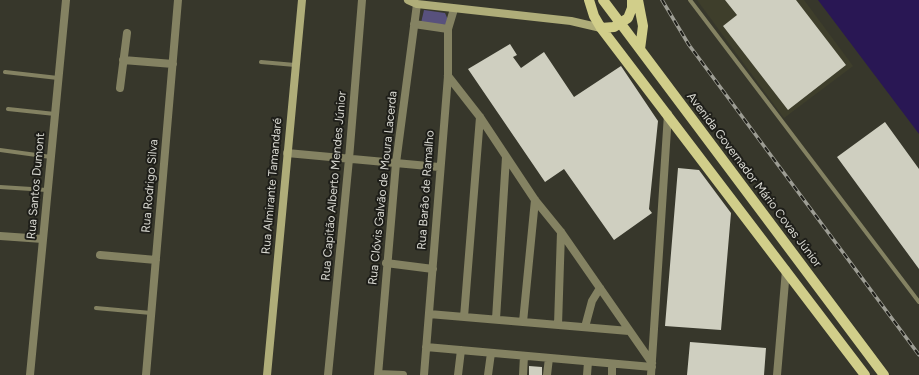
<!DOCTYPE html>
<html>
<head>
<meta charset="utf-8">
<style>
  body { margin:0 }
  canvas { display:block; background:#37372b }
</style>
</head>
<body>
<canvas width="919" height="375"></canvas>
<script>
const ctx = document.querySelector('canvas').getContext('2d');
ctx.lineJoin = 'round';
function fillPath(path, color) {
  ctx.fillStyle = color;
  ctx.fill(path, 'evenodd');
}
function shape(rows) {
  const path = new Path2D();
  for (const r of rows) {
    path.moveTo(r[0], r[1]);
    for (let i = 2; i < r.length; i += 2) path.lineTo(r[i], r[i + 1]);
  }
  return path;
}
function trace(path, color, width, dash) {
  ctx.strokeStyle = color;
  ctx.lineWidth = width;
  ctx.lineCap = dash ? 'butt' : 'round';
  ctx.setLineDash(dash || []);
  ctx.stroke(path);
}
function label(font, color, halo, rows, align = 'center') {
  ctx.font = font + ' Figtree,sans-serif';
  ctx.lineWidth = 4;
  ctx.setLineDash([]);
  ctx.textBaseline = 'middle';
  ctx.strokeStyle = halo;
  ctx.fillStyle = color;
  for (const [text, x, y, turn = 0] of rows) {
    ctx.save();
    ctx.translate(x, y);
    ctx.rotate((+turn || 0) * Math.PI / 180);
    ctx.textAlign = isNaN(turn) ? turn : align;
    if (halo) ctx.strokeText(text, 0, 0);
    ctx.fillText(text, 0, 0);
    ctx.restore();
  }
}
fillPath(shape([
  [697,0,804,0,853,66,784,118]
]), '#3e3e2b');
fillPath(shape([
  [424,10,445,13,448,20,446,25,421,23]
]), '#58517d');
fillPath(shape([
  [818,0,919,0,919,134]
]), '#291754');
fillPath(shape([
  [725,0,796,0,846,65,788,110,723,26,737,15],
  [510,44,517,55,513,57,521,68,544,52,574,97,621,66,658,121,649,209,652,213,614,240,564,169,545,182,468,69],
  [885,122,919,169,919,269,837,157],
  [678,168,699,170,731,213,721,330,665,326],
  [690,342,766,348,764,375,687,375],
  [529,366,542,367,542,375,529,375]
]), '#cfcfc0');
trace(shape([
  [690,0,919,302],
  [261,62,295,65],
  [5,72,58,78],
  [8,109,55,114],
  [0,150,51,157],
  [0,187,47,190],
  [96,308,151,313]
]), '#848262', 4);
trace(shape([
  [414,24,448,29],
  [123,60,173,64],
  [448,76,480,117,535,200,561,232,652,363],
  [120,88,127,33],
  [287,153,439,167],
  [0,236,43,239],
  [100,255,156,260],
  [386,263,433,269],
  [429,314,629,331],
  [464,317,480,117],
  [496,319,506,157],
  [523,322,535,200],
  [558,325,561,232],
  [585,327,592,301,600,288],
  [426,347,652,367],
  [378,374,403,375],
  [30,375,66,0],
  [146,375,178,0],
  [328,375,349,159,362,0],
  [378,375,396,163,417,4],
  [424,375,448,76,448,29,454,9],
  [458,375,461,350],
  [488,375,491,353],
  [523,375,524,356],
  [547,375,549,358],
  [587,375,588,362],
  [612,375,612,364],
  [651,375,668,114],
  [777,375,786,270]
]), '#848262', 8);
trace(shape([
  [408,0,417,4,571,21,601,28],
  [267,375,302,0]
]), '#afad79', 8);
trace(shape([
  [589,0,594,16,601,28,865,375],
  [603,0,884,375],
  [638,0,643,26,640,49],
  [601,28,614,27,628,18,632,8,632,0]
]), '#d1ce8a', 10);
const rail = shape([
  [662,0,689,45,919,355]
]);
trace(rail, '#9d9d94', 3.5);
trace(rail, '#1e1e19', 2, [6]);
label('12px', '#d8d8d1', '#1e1e19', [
  ["Avenida Governador Mário Covas Júnior",754,180,53],
  ["Rua Santos Dumont",36,186,-85],
  ["Rua Rodrigo Silva",150,186,-85],
  ["Rua Almirante Tamandaré",272,186,-85],
  ["Rua Capitão Alberto Mendes Júnior",334,186,-85],
  ["Rua Clóvis Galvão de Moura Lacerda",383,188,-84],
  ["Rua Barão de Ramalho",426,190,-86]
]);
</script>
</body>
</html>
